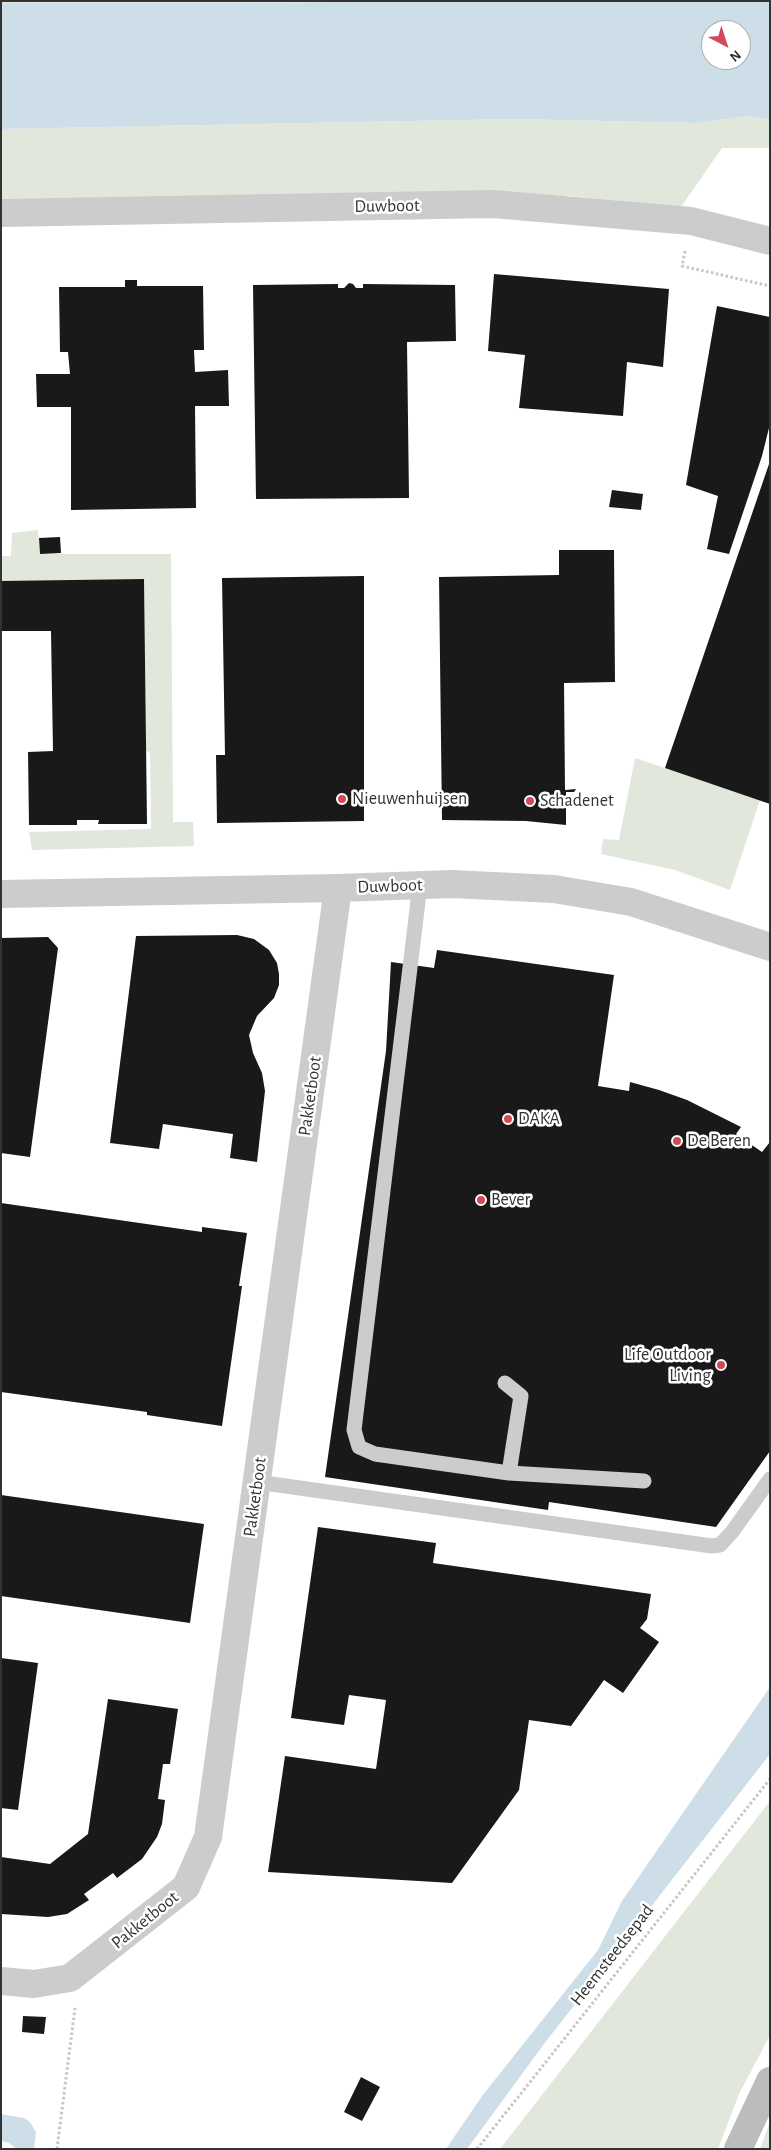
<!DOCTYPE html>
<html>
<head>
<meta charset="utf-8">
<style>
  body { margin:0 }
  #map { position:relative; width:771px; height:2150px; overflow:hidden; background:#fff; font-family:"Alegreya Sans",sans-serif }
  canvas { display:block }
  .frame { position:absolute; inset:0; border:2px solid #323232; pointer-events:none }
  .north { position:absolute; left:701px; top:20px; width:50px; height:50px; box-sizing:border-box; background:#fff; border:1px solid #adadad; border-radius:50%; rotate:140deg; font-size:14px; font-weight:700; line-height:20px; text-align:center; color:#323232 }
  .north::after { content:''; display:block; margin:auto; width:18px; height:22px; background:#d24a57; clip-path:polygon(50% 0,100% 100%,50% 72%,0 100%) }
</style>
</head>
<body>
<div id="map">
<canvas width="771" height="2150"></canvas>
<div class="frame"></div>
<div class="north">N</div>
</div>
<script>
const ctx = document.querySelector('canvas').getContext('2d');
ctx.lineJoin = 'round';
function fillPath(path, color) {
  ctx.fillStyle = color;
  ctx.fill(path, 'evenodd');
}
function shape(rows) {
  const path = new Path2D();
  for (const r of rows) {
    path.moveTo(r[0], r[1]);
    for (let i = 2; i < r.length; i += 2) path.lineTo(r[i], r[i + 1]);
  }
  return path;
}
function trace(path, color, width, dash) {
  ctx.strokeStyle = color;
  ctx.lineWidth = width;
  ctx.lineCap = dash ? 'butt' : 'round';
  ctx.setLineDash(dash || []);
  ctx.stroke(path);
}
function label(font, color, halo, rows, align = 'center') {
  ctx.font = font + ' "Alegreya Sans",sans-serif';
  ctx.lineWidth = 5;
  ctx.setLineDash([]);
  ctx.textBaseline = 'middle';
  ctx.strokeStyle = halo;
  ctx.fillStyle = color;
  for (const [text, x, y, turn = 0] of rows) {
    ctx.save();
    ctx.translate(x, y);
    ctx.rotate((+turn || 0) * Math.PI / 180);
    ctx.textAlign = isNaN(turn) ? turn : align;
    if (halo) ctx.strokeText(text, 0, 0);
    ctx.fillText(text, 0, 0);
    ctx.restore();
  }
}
fillPath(shape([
  [1,1,532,1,1,3],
  [747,116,770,120,770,148,722,148,681,207,569,196,511,195,1,199,1,129,513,119,698,123],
  [38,530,40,554,171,554,173,822,193,822,194,846,32,850,29,832,151,829,150,752,146,751,144,580,1,581,1,556,11,556,12,533],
  [635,758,760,800,730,890,675,870,601,854,603,839,619,840],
  [770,1801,770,2035,739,2094,718,2149,500,2149],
  [770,2122,770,2149,760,2149]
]), '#e2e7dc');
fillPath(shape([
  [770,1,770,120,747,116,698,123,513,119,1,129,1,3],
  [711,30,741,30,741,60,711,60],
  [770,1687,770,1754,544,2044,467,2149,446,2149,482,2096,598,1950,622,1901],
  [1,2114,24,2118,30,2122,36,2132,34,2149,17,2149,9,2143,1,2141]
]), '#cddee8');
fillPath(shape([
  [494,274,669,289,663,367,627,362,623,416,519,408,525,355,488,351],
  [125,280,137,280,137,286,203,286,204,350,194,350,195,372,228,370,229,406,195,406,196,508,71,510,71,407,37,407,36,374,70,374,68,352,60,352,59,287,125,287],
  [349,283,353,284,356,288,363,288,363,284,455,285,456,341,407,342,409,498,256,499,253,285,338,284,338,288,344,288],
  [717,306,770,317,770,424,762,456,729,554,707,549,718,496,686,485],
  [769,464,770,464,770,804,665,768],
  [612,490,643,494,641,510,609,507],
  [60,537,61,553,40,554,39,538],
  [559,550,614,550,615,682,564,683,565,790,576,789,574,792,566,792,566,825,526,821,442,820,439,577,559,575],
  [364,576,364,821,217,823,216,755,225,755,222,578],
  [144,579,147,824,98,824,99,820,77,820,77,825,29,825,28,752,53,751,51,631,1,631,1,581],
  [237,935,254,939,269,950,277,963,279,974,279,985,274,998,257,1016,249,1035,253,1053,262,1073,265,1091,257,1162,230,1158,233,1134,163,1124,159,1149,110,1143,136,936],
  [48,937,58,948,30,1157,1,1153,1,938],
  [437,950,614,975,598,1086,629,1091,630,1082,659,1090,687,1100,741,1127,736,1134,762,1152,770,1142,770,1451,716,1527,549,1502,548,1510,325,1477,386,1051,391,962,434,968],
  [1,1203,202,1232,202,1227,247,1233,239,1286,242,1286,222,1426,147,1415,147,1412,1,1392],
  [1,1495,204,1524,190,1623,1,1596],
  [318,1527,436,1543,433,1563,651,1594,647,1619,640,1628,659,1642,623,1693,604,1680,571,1726,529,1720,519,1790,452,1883,268,1872,285,1756,376,1769,386,1700,349,1695,344,1725,291,1718],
  [1,1658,38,1663,18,1810,1,1808],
  [108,1699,178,1709,170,1764,163,1764,158,1799,165,1800,162,1824,157,1837,142,1859,117,1878,113,1873,84,1894,89,1900,67,1914,48,1917,1,1914,1,1857,50,1864,88,1834],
  [23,2016,46,2017,44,2034,22,2032],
  [361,2077,380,2087,362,2121,344,2112]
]), '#191919');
trace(shape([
  [685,251,682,266,770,286],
  [57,2149,75,2008],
  [477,2149,770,1779]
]), '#c6c6c6', 3, [2.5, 2.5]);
trace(shape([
  [420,885,354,1430,359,1447,375,1454,509,1473,644,1481],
  [505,1383,521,1396,509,1473],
  [257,1482,712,1546,720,1545,732,1532,770,1479]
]), '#ccc', 15);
trace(shape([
  [1,213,493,204,691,221,770,241],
  [1,894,338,888,452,884,554,889,631,902,770,947],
  [1,1981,34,1984,70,1978,186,1887,208,1837,338,888]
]), '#ccc', 28);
trace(shape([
  [738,2149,770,2081]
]), '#bcbcbc', 28);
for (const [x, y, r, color] of [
  [342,799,5,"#d24a57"],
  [530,801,5,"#d24a57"],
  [508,1119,5,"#d24a57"],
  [677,1141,5,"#d24a57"],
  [481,1200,5,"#d24a57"],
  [721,1365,5,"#d24a57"]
]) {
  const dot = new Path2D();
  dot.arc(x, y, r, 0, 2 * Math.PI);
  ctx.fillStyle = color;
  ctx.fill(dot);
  trace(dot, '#fff', 2);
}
label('18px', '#323232', '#fff', [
  ["Duwboot",387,206,-1],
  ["Duwboot",390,886,-2],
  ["Pakketboot",310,1096,-82],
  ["Pakketboot",255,1497,-82],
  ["Pakketboot",145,1920,-39],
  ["Heemsteedsepad",612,1955,-52]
]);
label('18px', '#323232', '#fff', [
  ["Nieuwenhuijsen",352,799],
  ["Schadenet",540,801],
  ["DAKA",518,1119],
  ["De Beren",687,1141],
  ["Bever",491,1200],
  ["Life Outdoor",711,1355,"right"],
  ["Living",711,1376,"right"]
], 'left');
</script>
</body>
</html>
